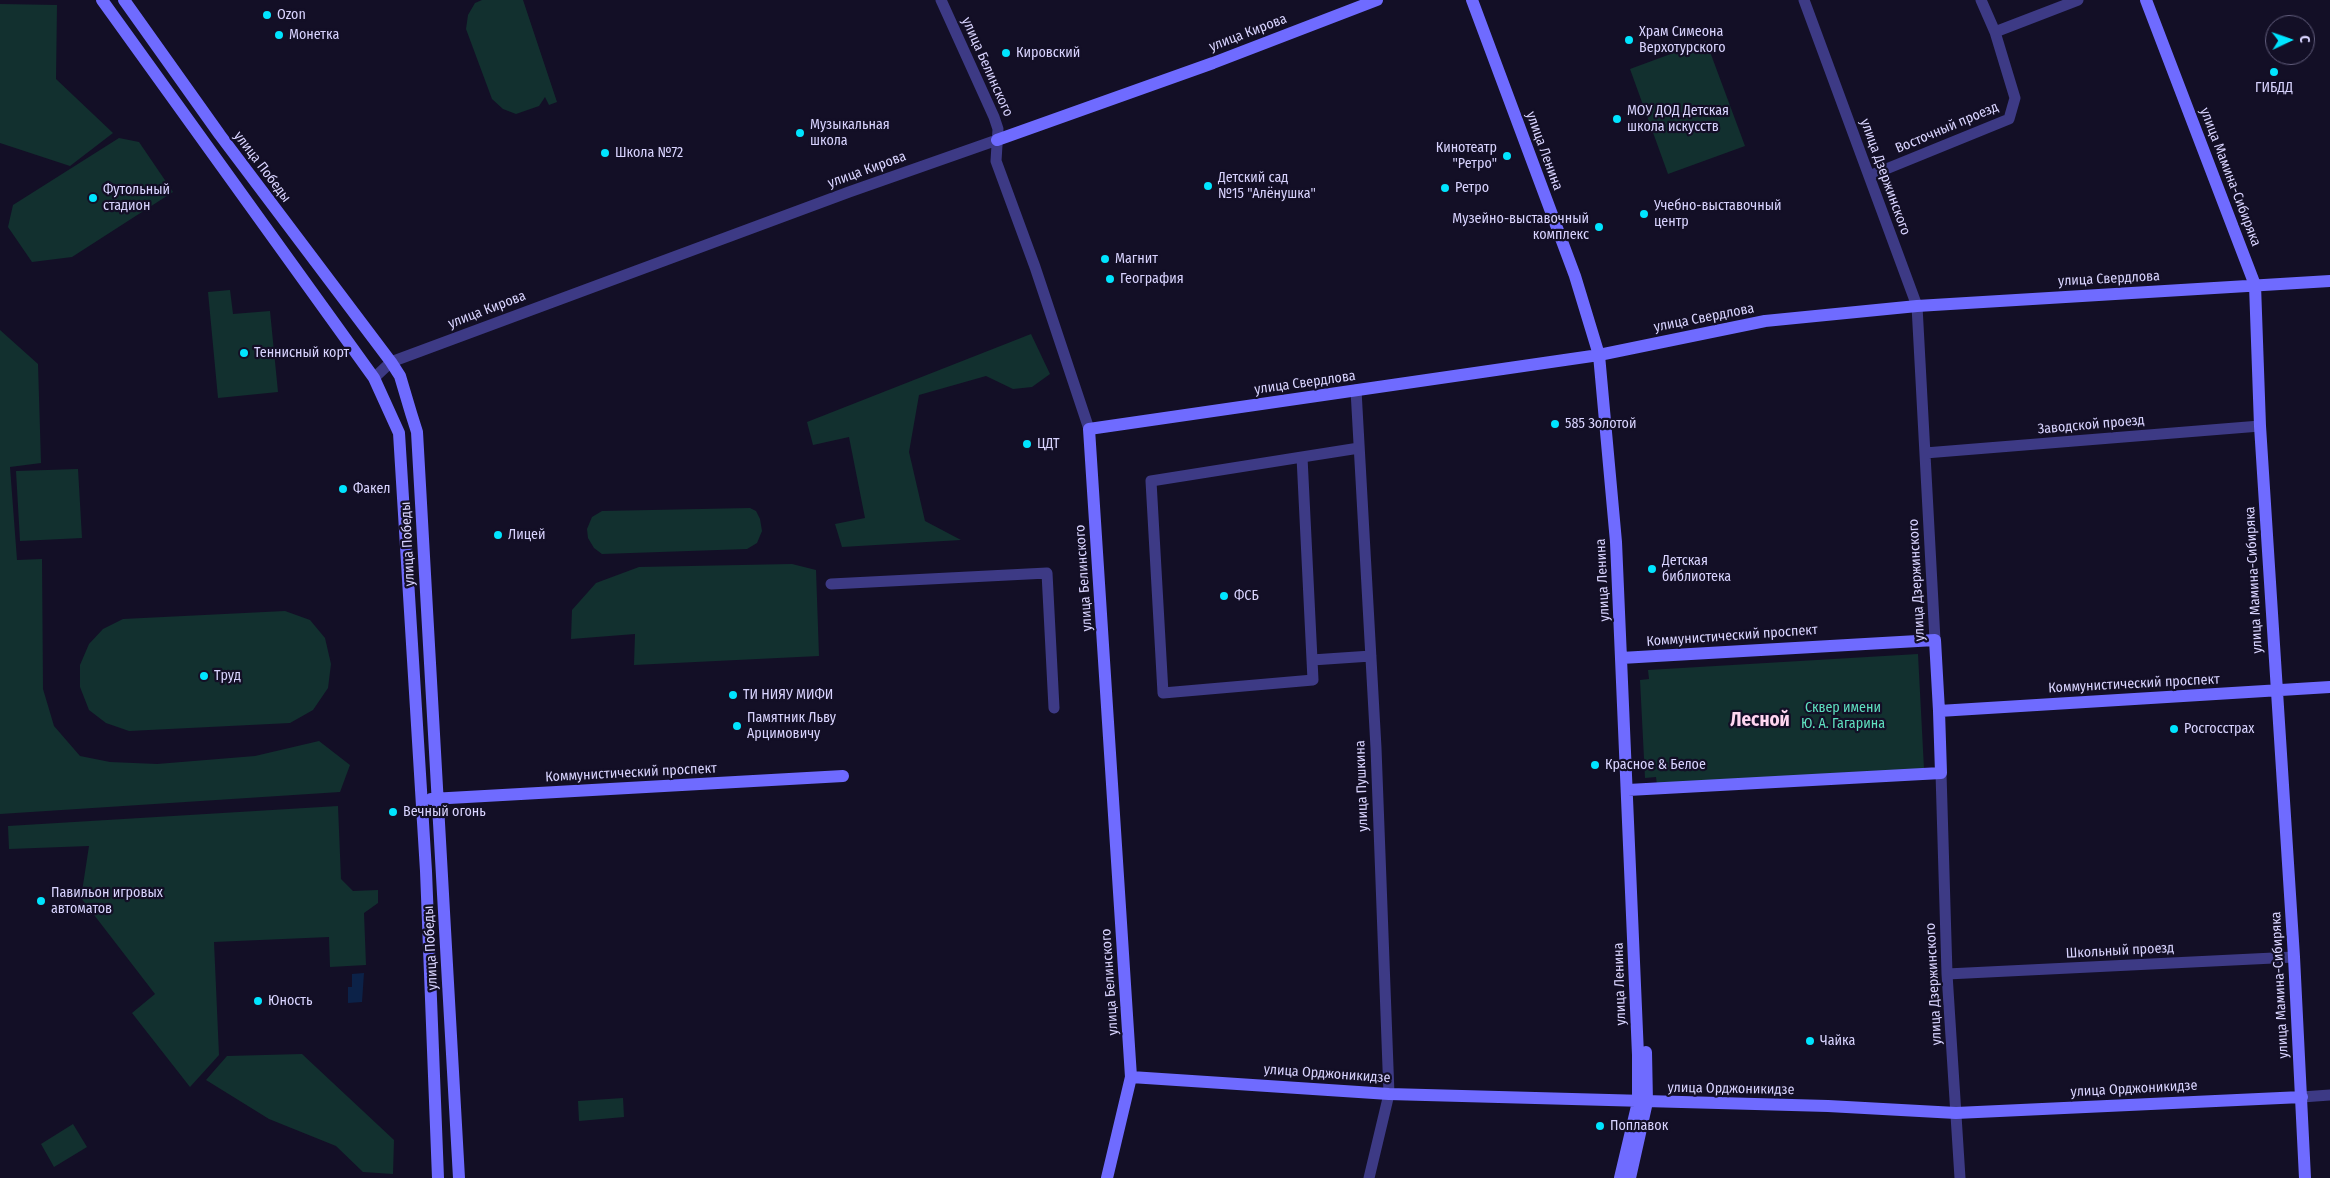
<!DOCTYPE html>
<html>
<head>
<meta charset="utf-8">
<style>
  body { margin:0 }
  #map { position:relative; width:2330px; height:1178px; overflow:hidden; background:#130f26; font-family:"Fira Sans Condensed",sans-serif }
  canvas { display:block }
  .north { position:absolute; left:2265px; top:15px; width:50px; height:50px; box-sizing:border-box; background:#130f26; border:1px solid #625e7d; border-radius:50%; rotate:87deg; font-size:14px; font-weight:700; line-height:20px; text-align:center; color:#d9d4ff }
  .north::after { content:''; display:block; margin:auto; width:18px; height:22px; background:#00e5ff; clip-path:polygon(50% 0,100% 100%,50% 72%,0 100%) }
</style>
</head>
<body>
<div id="map">
<canvas width="2330" height="1178"></canvas>
<div class="north">С</div>
</div>
<script>
const ctx = document.querySelector('canvas').getContext('2d');
ctx.lineJoin = 'round';
function fillPath(path, color) {
  ctx.fillStyle = color;
  ctx.fill(path, 'evenodd');
}
function shape(rows) {
  const path = new Path2D();
  for (const r of rows) {
    path.moveTo(r[0], r[1]);
    for (let i = 2; i < r.length; i += 2) path.lineTo(r[i], r[i + 1]);
  }
  return path;
}
function trace(path, color, width, dash) {
  ctx.strokeStyle = color;
  ctx.lineWidth = width;
  ctx.lineCap = dash ? 'butt' : 'round';
  ctx.setLineDash(dash || []);
  ctx.stroke(path);
}
function label(font, color, halo, rows, align = 'center') {
  ctx.font = font + ' "Fira Sans Condensed",sans-serif';
  ctx.lineWidth = 4.5;
  ctx.setLineDash([]);
  ctx.textBaseline = 'middle';
  ctx.strokeStyle = halo;
  ctx.fillStyle = color;
  for (const [text, x, y, turn = 0] of rows) {
    ctx.save();
    ctx.translate(x, y);
    ctx.rotate((+turn || 0) * Math.PI / 180);
    ctx.textAlign = isNaN(turn) ? turn : align;
    if (halo) ctx.strokeText(text, 0, 0);
    ctx.fillText(text, 0, 0);
    ctx.restore();
  }
}
fillPath(shape([
  [482,0,523,0,557,102,549,105,545,97,539,106,516,114,503,109,492,99,466,29,468,15,475,3],
  [0,4,57,5,56,79,113,133,70,166,0,143],
  [1706,41,1745,146,1668,174,1630,69],
  [119,138,139,142,173,192,72,257,32,262,8,227,13,205],
  [230,290,233,314,270,311,278,392,218,398,208,292],
  [0,330,38,364,41,463,10,467,17,560,42,559,43,689,54,726,80,756,110,762,157,764,255,756,319,741,350,765,340,792,0,814],
  [1031,334,1050,374,1032,387,1013,389,986,376,919,395,909,452,925,521,961,540,842,547,835,524,865,518,849,437,813,445,807,422],
  [78,469,82,538,20,541,16,471],
  [750,508,756,511,760,519,762,531,757,543,747,549,602,554,594,548,588,538,587,529,592,517,602,511],
  [792,564,816,570,819,656,634,665,635,634,571,639,572,610,596,583,639,567],
  [285,611,310,620,325,638,331,664,328,688,313,710,290,723,129,731,106,723,89,710,80,687,80,665,89,644,103,629,123,619],
  [1918,654,1924,769,1657,785,1656,777,1645,778,1640,680,1649,679,1648,670],
  [338,806,341,879,353,891,378,890,378,903,364,913,366,965,330,967,329,937,214,942,219,1055,190,1087,132,1013,155,994,81,898,89,846,9,849,8,826],
  [302,1054,394,1140,393,1174,363,1172,336,1146,269,1119,206,1080,227,1056],
  [623,1098,624,1117,579,1121,578,1101],
  [73,1124,87,1147,54,1167,41,1144]
]), '#12302f');
fillPath(shape([
  [364,973,362,1002,348,1003,348,987,352,987,352,974]
]), '#0c2248');
trace(shape([
  [941,0,994,117,998,129,996,161,1035,267,1089,429],
  [1804,0,1917,306,1935,640],
  [1981,0,1995,32],
  [1869,176,2009,119,2015,98,1995,32,2078,0],
  [374,378,391,362,849,192,997,140],
  [1356,390,1376,748,1389,1094,1369,1178],
  [1925,453,2260,426],
  [1302,457,1313,680,1163,693,1151,481,1302,457,1359,448],
  [831,584,1047,573,1054,708],
  [1312,660,1371,656],
  [1941,773,1947,974,1960,1178],
  [1947,974,2294,957],
  [2302,1097,2330,1095]
]), '#3d3a85', 11);
trace(shape([
  [102,0,374,378,399,433,426,871,438,1178],
  [124,0,220,135,391,362,400,376,411,413,417,432,459,1178],
  [1472,0,1575,276,1599,355,1616,542,1638,1055,1638,1102,1620,1178],
  [2146,0,2255,285,2260,426,2294,957,2305,1178],
  [997,140,1213,63,1377,0],
  [1621,658,1935,640,1939,711,1941,773,1628,790],
  [1939,711,2330,687],
  [431,799,843,776],
  [1131,1077,1389,1094,1828,1106,1956,1113,2302,1097],
  [1107,1178,1131,1077,1089,429,1599,355,1765,321,1917,306,2330,281],
  [1630,1178,1647,1102,1646,1052]
]), '#6f6bff', 12);
for (const [x, y, r, color] of [
  [267,15,5,"#00e5ff"],
  [279,35,5,"#00e5ff"],
  [1629,40,5,"#00e5ff"],
  [1006,53,5,"#00e5ff"],
  [2274,72,5,"#00e5ff"],
  [1617,119,5,"#00e5ff"],
  [800,133,5,"#00e5ff"],
  [605,153,5,"#00e5ff"],
  [1507,156,5,"#00e5ff"],
  [1208,186,5,"#00e5ff"],
  [1445,188,5,"#00e5ff"],
  [93,198,5,"#00e5ff"],
  [1644,214,5,"#00e5ff"],
  [1599,227,5,"#00e5ff"],
  [1105,259,5,"#00e5ff"],
  [1110,279,5,"#00e5ff"],
  [244,353,5,"#00e5ff"],
  [1555,424,5,"#00e5ff"],
  [1027,444,5,"#00e5ff"],
  [343,489,5,"#00e5ff"],
  [498,535,5,"#00e5ff"],
  [1652,569,5,"#00e5ff"],
  [1224,596,5,"#00e5ff"],
  [204,676,5,"#00e5ff"],
  [733,695,5,"#00e5ff"],
  [737,726,5,"#00e5ff"],
  [2174,729,5,"#00e5ff"],
  [1595,765,5,"#00e5ff"],
  [393,812,5,"#00e5ff"],
  [41,901,5,"#00e5ff"],
  [258,1001,5,"#00e5ff"],
  [1810,1041,5,"#00e5ff"],
  [1600,1126,5,"#00e5ff"]
]) {
  const dot = new Path2D();
  dot.arc(x, y, r, 0, 2 * Math.PI);
  ctx.fillStyle = color;
  ctx.fill(dot);
  trace(dot, '#130f26', 2);
}
label('14px', '#d9d4ff', '#130f26', [
  ["Ozon",277,15],
  ["Храм Симеона",1639,32],
  ["Верхотурского",1639,48],
  ["Монетка",289,35],
  ["Кировский",1016,53],
  ["ГИБДД",2274,88,"center"],
  ["МОУ ДОД Детская",1627,111],
  ["школа искусств",1627,127],
  ["Музыкальная",810,125],
  ["школа",810,141],
  ["Кинотеатр",1497,148,"right"],
  ["\"Ретро\"",1497,164,"right"],
  ["Школа №72",615,153],
  ["Детский сад",1218,178],
  ["№15 \"Алёнушка\"",1218,194],
  ["Ретро",1455,188],
  ["Футольный",103,190],
  ["стадион",103,206],
  ["Учебно-выставочный",1654,206],
  ["центр",1654,222],
  ["Музейно-выставочный",1589,219,"right"],
  ["комплекс",1589,235,"right"],
  ["Магнит",1115,259],
  ["География",1120,279],
  ["Теннисный корт",254,353],
  ["585 Золотой",1565,424],
  ["ЦДТ",1037,444],
  ["Факел",353,489],
  ["Лицей",508,535],
  ["Детская",1662,561],
  ["библиотека",1662,577],
  ["ФСБ",1234,596],
  ["Труд",214,676],
  ["ТИ НИЯУ МИФИ",743,695],
  ["Памятник Льву",747,718],
  ["Арцимовичу",747,734],
  ["Росгосстрах",2184,729],
  ["Красное & Белое",1605,765],
  ["Вечный огонь",403,812],
  ["Павильон игровых",51,893],
  ["автоматов",51,909],
  ["Юность",268,1001],
  ["Чайка",1820,1041],
  ["Поплавок",1610,1126]
], 'left');
label('14px', '#d9d4ff', '#130f26', [
  ["улица Кирова",1248,33,-21],
  ["улица Белинского",987,67,66],
  ["Восточный проезд",1947,128,-23],
  ["улица Ленина",1544,151,70],
  ["улица Победы",262,167,53],
  ["улица Кирова",867,170,-20],
  ["улица Дзержинского",1885,177,70],
  ["улица Мамина-Сибиряка",2230,177,69],
  ["улица Свердлова",2109,279,-3],
  ["улица Кирова",487,310,-21],
  ["улица Свердлова",1704,318,-11],
  ["улица Свердлова",1305,383,-8],
  ["Заводской проезд",2091,425,-5],
  ["улица Победы",408,544,-93],
  ["улица Белинского",1084,578,-94],
  ["улица Ленина",1603,580,-93],
  ["улица Дзержинского",1917,580,-93],
  ["улица Мамина-Сибиряка",2254,580,-93],
  ["Коммунистический проспект",1732,636,-4],
  ["Коммунистический проспект",2134,684,-3],
  ["Коммунистический проспект",631,773,-3],
  ["улица Пушкина",1362,786,-92],
  ["улица Победы",431,948,-93],
  ["Школьный проезд",2120,951,-3],
  ["улица Белинского",1110,982,-94],
  ["улица Ленина",1620,984,-92],
  ["улица Дзержинского",1934,984,-93],
  ["улица Мамина-Сибиряка",2280,985,-93],
  ["улица Орджоникидзе",1327,1074,4],
  ["улица Орджоникидзе",1731,1089,1],
  ["улица Орджоникидзе",2134,1089,-3]
]);
label('14px', '#5fe0c0', '#130f26', [
  ["Сквер имени",1843,708],
  ["Ю. А. Гагарина",1843,724]
]);
label('bold 19px', '#ffd6f0', '#130f26', [
  ["Лесной",1760,721]
]);
</script>
</body>
</html>
